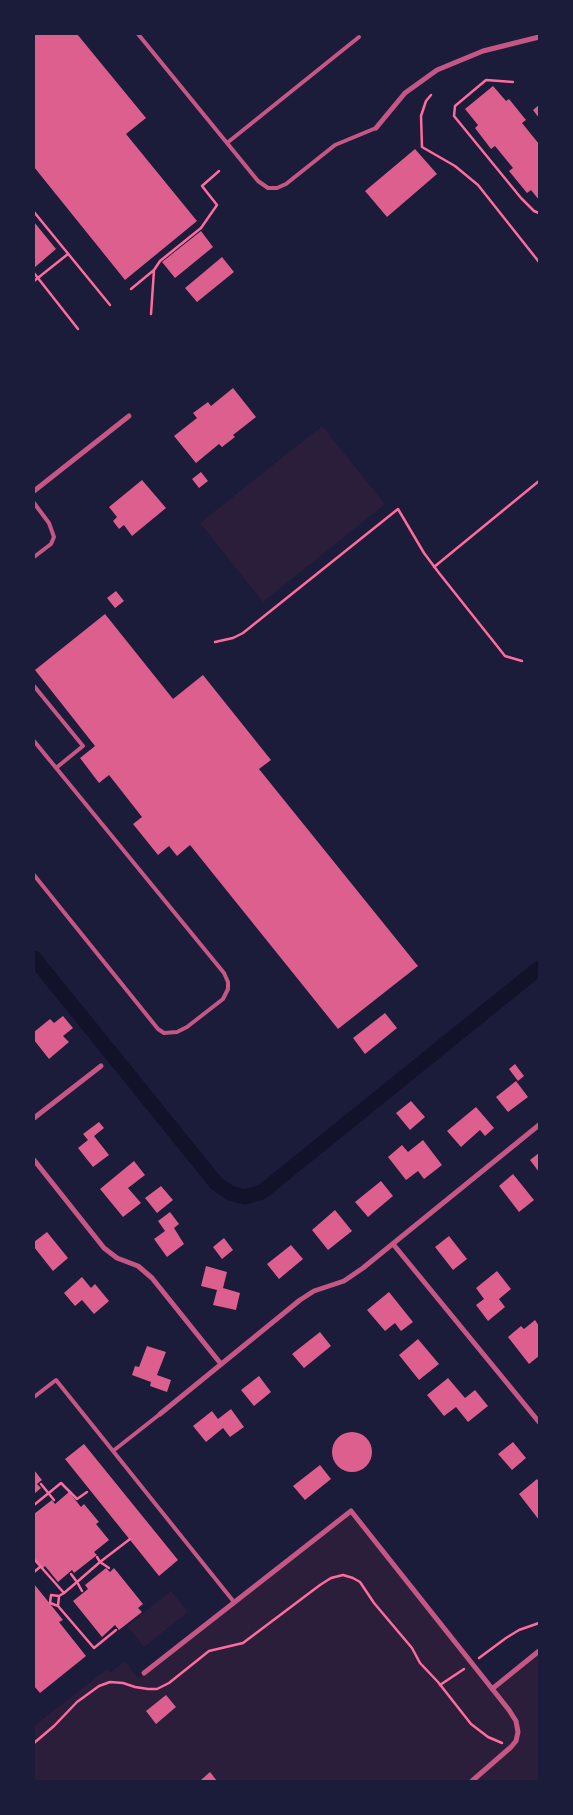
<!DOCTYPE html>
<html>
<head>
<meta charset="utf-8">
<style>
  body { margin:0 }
  #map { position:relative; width:573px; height:1815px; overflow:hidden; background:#1b1b3a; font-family:"Open Sans",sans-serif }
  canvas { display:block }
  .frame { position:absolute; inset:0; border:35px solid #1b1b3a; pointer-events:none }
</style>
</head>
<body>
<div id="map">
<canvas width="573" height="1815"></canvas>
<div class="frame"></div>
</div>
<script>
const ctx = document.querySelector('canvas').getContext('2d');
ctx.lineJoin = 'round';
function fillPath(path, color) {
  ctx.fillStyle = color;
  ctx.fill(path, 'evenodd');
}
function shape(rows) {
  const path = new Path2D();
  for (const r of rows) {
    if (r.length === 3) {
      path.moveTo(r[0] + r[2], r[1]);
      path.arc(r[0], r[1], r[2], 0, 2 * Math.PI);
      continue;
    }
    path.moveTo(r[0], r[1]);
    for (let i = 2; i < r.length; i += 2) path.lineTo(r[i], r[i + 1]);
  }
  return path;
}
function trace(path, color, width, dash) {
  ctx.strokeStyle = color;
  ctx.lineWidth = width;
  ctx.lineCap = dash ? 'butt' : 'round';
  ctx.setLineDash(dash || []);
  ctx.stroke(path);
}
fillPath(shape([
  [322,426,385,504,263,602,200,523],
  [351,1511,492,1688,539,1651,539,1781,34,1781,34,1726,107,1669,111,1672,125,1661,138,1678],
  [171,1591,188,1612,144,1647,127,1626]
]), '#2a1e3b');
trace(shape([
  [34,958,216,1183,230,1193,245,1197,262,1192,539,968]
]), '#12122b', 15);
fillPath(shape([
  [34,34,77,34,146,118,126,134,197,221,125,280,34,167],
  [493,86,506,101,509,99,526,120,522,123,539,144,539,200,531,190,527,193,509,171,513,168,495,146,491,149,475,128,478,125,465,109],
  [539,105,539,118,533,110],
  [415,149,437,174,387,217,365,191],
  [34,222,56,249,34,268],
  [201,231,213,247,175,278,162,262],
  [222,257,234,272,197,302,185,288],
  [233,388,256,417,233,435,235,437,222,447,219,444,196,463,174,436,197,418,193,413,208,402,211,406],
  [201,472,208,481,199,488,192,479],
  [142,480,166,508,132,536,124,525,119,529,113,521,117,517,109,507],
  [116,591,124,601,115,608,107,598],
  [105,614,173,699,203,675,271,760,259,769,418,966,338,1029,190,845,177,856,169,846,158,855,133,824,142,817,109,775,99,783,80,758,95,746,35,670],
  [385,1013,397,1028,365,1054,353,1038],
  [63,1016,73,1028,63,1036,69,1042,49,1059,34,1040,34,1032,50,1019,54,1023],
  [515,1064,524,1076,518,1081,509,1069],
  [516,1081,528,1097,508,1112,496,1097],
  [411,1101,425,1117,410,1130,396,1113],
  [476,1107,494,1128,485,1136,480,1130,461,1147,447,1131],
  [99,1122,104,1128,94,1136,109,1155,93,1167,78,1148,88,1140,83,1134],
  [423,1140,442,1165,424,1179,418,1171,406,1180,388,1157,402,1145,408,1152],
  [539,1153,539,1172,530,1160],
  [134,1161,145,1175,128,1188,141,1203,123,1217,100,1189],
  [513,1174,534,1200,519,1212,499,1186],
  [381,1181,393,1196,368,1217,355,1202],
  [161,1186,173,1200,157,1213,145,1198],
  [335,1210,352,1231,328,1250,312,1230],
  [170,1212,179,1224,174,1228,184,1244,167,1257,154,1239,165,1231,158,1221],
  [47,1232,68,1258,53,1271,34,1247,34,1242],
  [449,1236,467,1259,453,1270,435,1247],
  [224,1238,233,1250,222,1259,213,1247],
  [291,1245,303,1259,279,1279,267,1264],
  [206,1266,227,1272,223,1288,240,1293,236,1310,213,1305,217,1290,201,1286],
  [497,1271,511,1289,499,1299,505,1307,488,1321,476,1305,484,1299,476,1288],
  [82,1277,91,1288,95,1284,109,1301,94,1314,82,1300,75,1306,64,1293],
  [389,1292,413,1322,401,1331,395,1323,385,1331,367,1310],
  [535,1320,539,1326,539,1356,529,1364,508,1337,521,1326,524,1329],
  [320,1332,331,1346,304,1368,292,1354],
  [418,1339,439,1364,419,1380,399,1355],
  [147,1346,166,1352,157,1375,171,1380,167,1392,150,1386,151,1382,132,1375,135,1366,139,1367],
  [259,1376,271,1392,254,1406,241,1390],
  [448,1378,465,1398,475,1390,488,1406,468,1422,456,1407,444,1416,427,1395],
  [231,1409,244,1427,230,1437,223,1428,206,1442,193,1426,212,1411,218,1419],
  [352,1452,20],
  [513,1442,526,1458,512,1470,498,1454],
  [84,1444,178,1560,159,1576,65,1459],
  [320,1465,331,1479,305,1500,293,1486],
  [34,1470,42,1480,37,1484,41,1488,34,1494],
  [537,1479,539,1482,539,1520,519,1494],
  [69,1492,81,1507,84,1504,99,1522,96,1524,109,1540,94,1552,97,1555,74,1573,72,1570,58,1582,45,1566,42,1569,34,1558,34,1514,52,1500,55,1504],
  [106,1568,110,1572,114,1568,143,1604,138,1608,142,1612,119,1630,115,1625,102,1637,73,1601,88,1589,85,1585],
  [34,1584,63,1620,59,1622,86,1656,40,1693,34,1686],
  [166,1695,176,1707,156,1724,146,1711],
  [210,1772,217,1781,202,1781,201,1780]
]), '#dd5f8e');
trace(shape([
  [513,82,486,80,455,106,454,116,521,198,534,211,539,213],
  [431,95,426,101,421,116,422,147,455,166,478,185,539,262],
  [34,212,110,305],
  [34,273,78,329],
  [34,281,68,254],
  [131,289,154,270,160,261,201,228,217,205,202,186,219,171],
  [151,314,154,270],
  [434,567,539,481],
  [215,642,233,638,243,633,398,509,424,553,439,573,505,656,522,661],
  [41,1484,54,1500],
  [34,1505,61,1483,77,1499,87,1492],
  [34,1559,64,1593,77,1582,71,1574],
  [109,1568,100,1562,130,1539],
  [34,1572,40,1567],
  [82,1591,77,1582,100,1562,97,1557],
  [59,1596,58,1606,50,1603,51,1595,59,1596,64,1593],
  [58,1606,94,1648,116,1630],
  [479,1658,506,1638,519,1630,539,1623],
  [440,1685,464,1669],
  [34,1743,54,1726,77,1702,99,1686,110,1682,123,1683,135,1687,148,1689,157,1689,169,1683,209,1651,243,1643,320,1585,331,1578,343,1575,353,1578,360,1582,374,1603,412,1648,420,1663,438,1682,471,1724,488,1737,502,1743]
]), '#ff6b9d', 2.5);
trace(shape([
  [138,34,258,181,268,188,277,188,286,184,335,145,376,128],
  [227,143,359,37],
  [34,503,49,523,54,537,51,544,34,557],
  [34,686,83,746,56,768],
  [34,741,224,973,228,982,228,989,223,999,187,1027,177,1032,164,1033,158,1029,34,875],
  [34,1397,56,1380,113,1451],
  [160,1414,113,1451,234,1602]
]), '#c65784', 4);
trace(shape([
  [376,128,405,93,437,70,483,51,539,37],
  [34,491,129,416],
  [34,1118,101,1066],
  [34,1160,104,1248,117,1258,138,1266,152,1278,221,1364],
  [393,1244,539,1422],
  [160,1414,300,1300,314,1291,344,1281,363,1268,539,1125],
  [144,1673,351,1511,509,1710,516,1721,518,1732,516,1741,511,1747,472,1781],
  [492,1689,539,1651]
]), '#c65784', 5);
</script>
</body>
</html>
